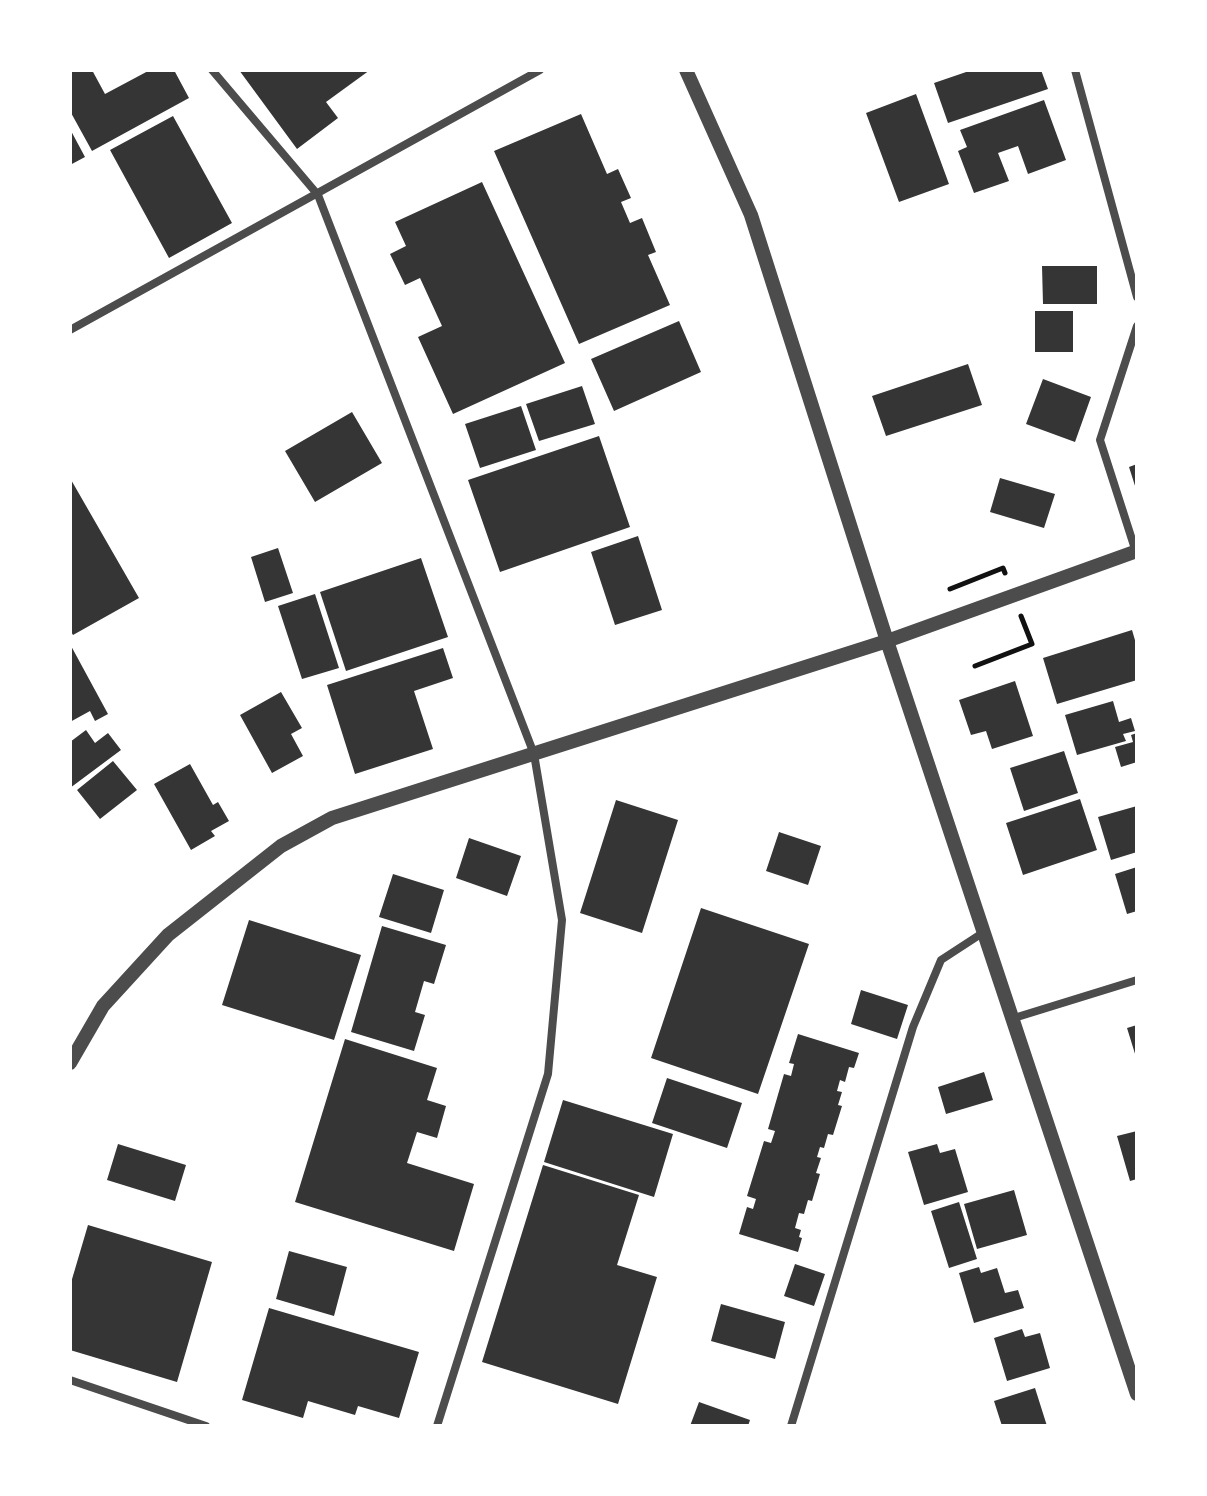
<!DOCTYPE html>
<html>
<head>
<meta charset="utf-8">
<style>
  body { margin:0 }
  #map { position:relative; width:1207px; height:1496px; overflow:hidden; background:#fff; font-family:Raleway,sans-serif }
  canvas { display:block }
  .frame { position:absolute; inset:0; border:72px solid #fff; pointer-events:none }
</style>
</head>
<body>
<div id="map">
<canvas width="1207" height="1496"></canvas>
<div class="frame"></div>
</div>
<script>
const ctx = document.querySelector('canvas').getContext('2d');
ctx.lineJoin = 'round';
function fillPath(path, color) {
  ctx.fillStyle = color;
  ctx.fill(path, 'evenodd');
}
function shape(rows) {
  const path = new Path2D();
  for (const r of rows) {
    path.moveTo(r[0], r[1]);
    for (let i = 2; i < r.length; i += 2) path.lineTo(r[i], r[i + 1]);
  }
  return path;
}
function trace(path, color, width, dash) {
  ctx.strokeStyle = color;
  ctx.lineWidth = width;
  ctx.lineCap = dash ? 'butt' : 'round';
  ctx.setLineDash(dash || []);
  ctx.stroke(path);
}
fillPath(shape([
  [70,70,92,70,105,94,150,70,174,70,189,98,92,151,70,111],
  [239,70,370,70,326,102,338,118,297,149],
  [972,70,1041,70,1048,89,948,123,934,83],
  [916,94,949,184,899,202,866,113],
  [1044,100,1066,160,1028,174,1018,146,998,153,1009,181,974,193,958,151,967,147,960,130],
  [581,114,607,174,618,169,631,198,621,202,630,223,642,218,656,252,648,255,670,305,579,344,494,151],
  [173,116,232,223,169,258,110,150],
  [70,129,85,157,70,165],
  [482,182,565,363,453,414,418,337,442,326,420,278,405,285,390,254,406,246,395,222],
  [1042,266,1097,266,1097,304,1043,304],
  [1035,311,1073,311,1073,352,1035,352],
  [679,321,701,372,614,411,591,359],
  [968,364,982,405,886,436,872,396],
  [1043,379,1091,397,1075,442,1026,424],
  [582,386,595,424,539,441,526,404],
  [521,406,536,450,480,468,465,424],
  [352,412,382,463,315,502,285,451],
  [599,436,630,527,500,572,468,480],
  [1137,464,1137,489,1136,489,1129,467],
  [70,478,139,598,73,635,70,630],
  [1000,478,1055,494,1044,528,990,512],
  [638,536,662,610,615,625,591,552],
  [278,548,293,593,265,602,251,557],
  [421,558,448,637,346,671,320,592],
  [315,594,339,668,302,679,278,606],
  [1132,630,1137,647,1137,680,1057,704,1043,658],
  [70,644,108,714,95,721,90,711,70,722],
  [443,648,453,678,414,691,433,749,355,774,327,685],
  [1015,681,1033,736,992,749,986,731,971,735,959,700],
  [281,692,302,728,291,734,303,756,272,773,240,715],
  [1113,701,1119,722,1131,718,1135,731,1123,734,1126,741,1077,755,1065,715],
  [86,730,95,743,108,733,121,750,70,788,70,742],
  [1137,733,1137,762,1121,767,1115,747,1133,742,1131,735],
  [1064,751,1078,793,1024,811,1010,768],
  [113,761,137,790,100,819,77,790],
  [190,764,213,805,218,802,229,821,211,831,215,836,191,850,154,784],
  [1080,799,1097,850,1023,875,1006,823],
  [616,800,678,820,642,933,580,913],
  [1137,806,1137,852,1111,860,1098,817],
  [779,832,821,846,808,885,766,871],
  [469,838,521,856,507,896,456,878],
  [1137,867,1137,911,1127,914,1115,874],
  [393,874,444,890,431,933,379,917],
  [701,908,809,944,758,1094,651,1058],
  [249,920,361,955,334,1040,222,1005],
  [382,926,446,945,434,984,424,981,415,1012,425,1015,414,1051,351,1032],
  [861,990,908,1005,897,1039,851,1024],
  [1137,1025,1137,1056,1136,1057,1127,1028],
  [798,1034,859,1053,854,1068,849,1067,845,1082,840,1080,837,1091,842,1092,838,1105,842,1106,833,1135,828,1134,824,1148,820,1147,817,1157,821,1158,816,1173,820,1174,812,1201,808,1200,804,1214,799,1213,795,1228,801,1230,799,1237,802,1238,798,1252,739,1234,747,1207,753,1209,756,1199,747,1196,764,1141,771,1143,775,1131,768,1129,784,1074,791,1076,794,1064,789,1063],
  [345,1039,437,1068,427,1100,446,1106,437,1138,417,1132,407,1163,474,1184,454,1251,295,1202],
  [984,1072,993,1100,946,1114,938,1087],
  [667,1078,742,1103,727,1148,652,1123],
  [563,1100,673,1134,654,1197,544,1162],
  [1137,1131,1137,1179,1130,1181,1117,1136],
  [118,1144,186,1165,175,1201,107,1180],
  [937,1144,940,1153,955,1149,968,1192,924,1205,908,1152],
  [543,1165,639,1195,617,1265,657,1277,618,1404,482,1362],
  [1014,1190,1027,1235,977,1249,964,1204],
  [959,1202,977,1259,949,1268,931,1211],
  [88,1225,212,1262,177,1382,70,1350,70,1286],
  [289,1251,347,1267,334,1316,276,1299],
  [795,1264,825,1274,814,1306,784,1296],
  [979,1267,981,1273,997,1268,1005,1293,1018,1290,1024,1308,974,1323,959,1273],
  [721,1304,785,1322,775,1359,711,1341],
  [269,1308,419,1352,399,1418,358,1406,355,1415,308,1401,303,1418,242,1400],
  [1022,1329,1025,1337,1040,1333,1050,1368,1007,1381,994,1338],
  [1035,1388,1047,1426,1002,1426,994,1401],
  [699,1402,750,1420,748,1426,690,1426]
]), '#353535');
trace(shape([
  [950,589,1003,568,1005,573],
  [975,666,1032,644,1021,616]
]), '#111', 5);
trace(shape([
  [212,70,318,195,534,754,562,920,548,1074,437,1426],
  [1075,70,1137,297],
  [70,330,540,70],
  [1136,552,1100,440,1137,326],
  [1014,1018,1137,980],
  [70,1380,206,1426],
  [791,1426,913,1027,941,960,984,932]
]), '#4c4c4c', 8);
trace(shape([
  [686,70,751,215,887,641,1137,1394],
  [70,1063,103,1006,168,935,281,846,332,818,887,641,1137,551]
]), '#4c4c4c', 14);
</script>
</body>
</html>
